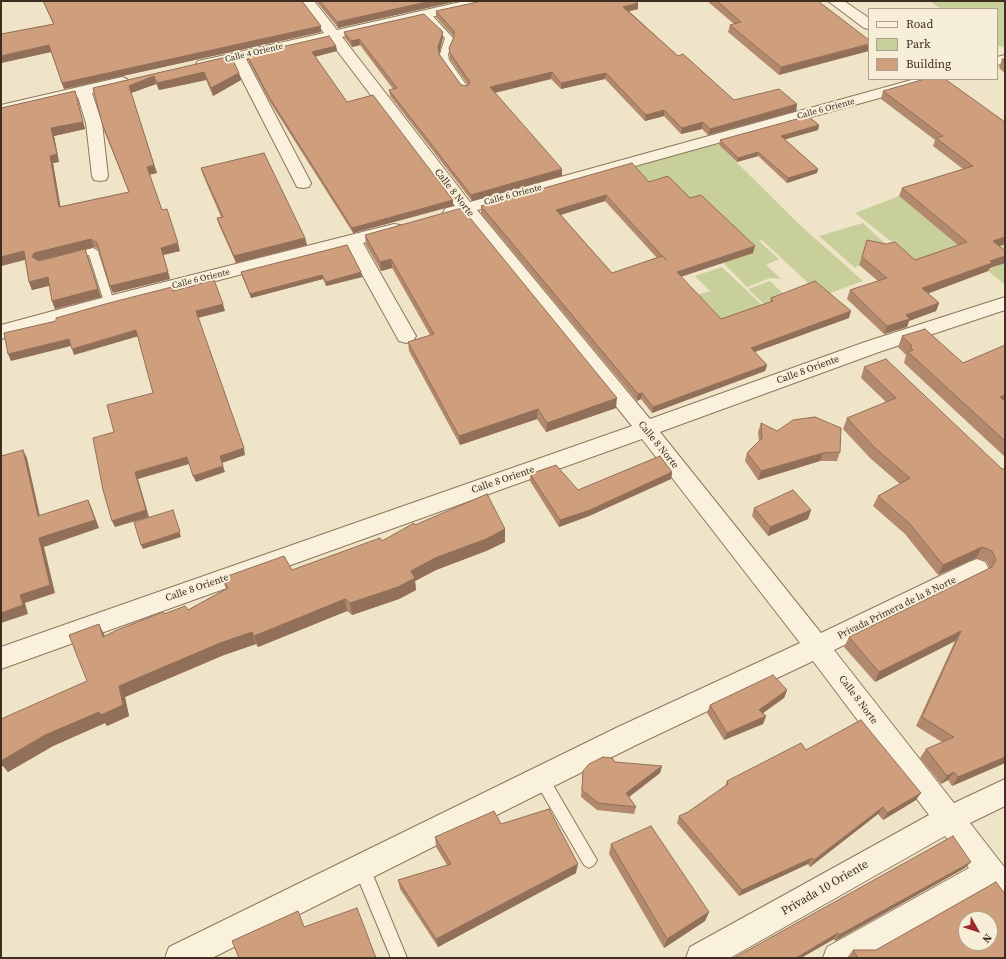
<!DOCTYPE html>
<html>
<head>
<meta charset="utf-8">
<style>
  body { margin:0 }
  #map { position:relative; width:1006px; height:959px; overflow:hidden; background:#f0e4c8; font-family:"Source Serif 4",serif }
  canvas { display:block }
  .frame { position:absolute; inset:0; border:2px solid #3d2e20; pointer-events:none }
  .legend { position:absolute; left:868px; top:8px; width:130px; height:72px; box-sizing:border-box; background:#f7eed8; border:1px solid #ada18e; margin:0; padding:5px 7px; list-style:none; font-size:12px; color:#3d2e20 }
  .legend li { display:flex; align-items:center; gap:8px; height:20px }
  .legend b { width:20px; border:1px solid #ada18e }
  .north { position:absolute; left:958px; top:911px; width:40px; height:40px; box-sizing:border-box; background:#f7eed8; border:1px solid #ada18e; border-radius:50%; rotate:129deg; font-size:11px; font-weight:700; line-height:16px; text-align:center; color:#3d2e20 }
  .north::after { content:''; display:block; margin:auto; width:14px; height:18px; background:#9e2a2b; clip-path:polygon(50% 0,100% 100%,50% 72%,0 100%) }
</style>
</head>
<body>
<div id="map">
<canvas width="1006" height="959"></canvas>
<div class="frame"></div>
<ul class="legend">
<li><b style="height:5px;background:#faf1dc"></b>Road</li>
<li><b style="height:11px;background:#c9cf9b"></b>Park</li>
<li><b style="height:11px;background:#cf9f7d"></b>Building</li>
</ul>
<div class="north">N</div>
</div>
<script>
const ctx = document.querySelector('canvas').getContext('2d');
ctx.lineJoin = 'round';
function fillPath(path, color) {
  ctx.fillStyle = color;
  ctx.fill(path, 'evenodd');
}
function shape(rows) {
  const path = new Path2D();
  for (const r of rows) {
    path.moveTo(r[0], r[1]);
    for (let i = 2; i < r.length; i += 2) path.lineTo(r[i], r[i + 1]);
  }
  return path;
}
function trace(path, color, width, dash) {
  ctx.strokeStyle = color;
  ctx.lineWidth = width;
  ctx.lineCap = dash ? 'butt' : 'round';
  ctx.setLineDash(dash || []);
  ctx.stroke(path);
}
function label(font, color, halo, rows, align = 'center') {
  ctx.font = font + ' "Source Serif 4",serif';
  ctx.lineWidth = 4;
  ctx.setLineDash([]);
  ctx.textBaseline = 'middle';
  ctx.strokeStyle = halo;
  ctx.fillStyle = color;
  for (const [text, x, y, turn = 0] of rows) {
    ctx.save();
    ctx.translate(x, y);
    ctx.rotate((+turn || 0) * Math.PI / 180);
    ctx.textAlign = isNaN(turn) ? turn : align;
    if (halo) ctx.strokeText(text, 0, 0);
    ctx.fillText(text, 0, 0);
    ctx.restore();
  }
}
fillPath(shape([
  [929,1,1005,1,1005,46,1001,47,997,45,997,9,941,9],
  [718,144,801,226,863,281,822,296,762,240,759,241,779,259,766,265,781,279,770,278,747,287,628,166],
  [899,196,921,214,1005,221,1005,262,964,250,921,265,855,213],
  [863,223,892,250,865,248,859,265,855,268,819,236],
  [1005,263,1005,285,987,270],
  [722,267,765,308,720,327,690,297,710,291,695,276],
  [770,281,788,298,766,306,748,289]
]), '#c9cf9b');
const service = shape([
  [423,12,429,12,453,38,453,43,448,54,449,60,469,89,468,91,462,91,441,60,440,54,445,38,423,16,423,12],
  [93,248,98,251,114,302,113,304,105,304,104,302,89,255,70,260,65,257,66,255,93,248],
  [541,771,546,773,594,855,597,860,594,865,589,868,584,865,536,783,534,778,536,773,541,771],
  [362,861,368,863,407,958,391,958,354,869,356,863,362,861]
]);
const minor = shape([
  [300,1,314,1,337,30,465,1,491,1,489,4,484,5,342,37,470,202,915,79,940,79,937,82,477,210,650,419,865,342,1005,297,1005,310,879,352,660,432,821,633,969,562,977,559,985,562,989,569,985,576,834,650,954,803,1005,779,1005,806,970,823,1005,868,1005,905,995,901,986,890,867,958,823,958,827,947,969,868,945,836,730,958,686,958,690,947,929,815,813,661,636,745,212,958,165,958,169,947,618,727,800,643,642,439,1,669,1,647,632,426,462,215,452,217,446,216,443,212,446,208,455,206,329,40,246,59,311,183,309,187,303,188,297,187,295,183,233,62,203,68,198,67,196,64,198,61,203,60,324,33,300,1],
  [828,1,844,1,869,18,869,29,864,28,828,1],
  [1005,55,1005,63,997,65,997,57,1005,55],
  [122,77,127,79,130,82,127,85,92,93,102,123,108,176,106,180,100,181,94,180,92,176,86,123,78,97,1,115,1,105,122,77],
  [394,224,400,225,403,229,400,233,363,243,416,336,413,341,406,343,399,341,347,247,111,308,1,339,1,325,109,296,394,224]
]);
trace(service, '#8d765c', 2);
trace(minor, '#8d765c', 2);
fillPath(service, '#faf1dc');
fillPath(minor, '#faf1dc');
fillPath(shape([
  [43,1,302,1,321,32,64,89,51,52,1,63,1,34,53,24],
  [316,1,458,1,338,28],
  [707,1,818,1,779,75,728,32,730,25,734,24],
  [638,9,629,11,678,56,734,100,797,104,796,111,708,135,702,129,681,134,664,116,645,121,605,79,561,89,551,79,494,93,562,176,472,201,390,96,389,90,393,89,360,45,352,47,345,38,344,32,443,32,443,38,439,52,439,54,461,85,468,86,468,85,450,59,449,48,454,37,436,17,436,11],
  [336,46,337,51,315,57,347,102,453,200,453,206,353,233,270,102,248,60,247,55],
  [231,56,241,80,213,96,206,80,159,90,156,84,131,93,157,173,149,174,162,210,180,251,163,255,170,279,113,293,99,250,94,247,39,260,39,261,85,249,88,257,101,297,55,309,52,301,49,286,32,290,29,282,25,260,1,266,1,108,75,91,85,129,54,136,59,162,53,163,60,207,129,192,104,131,93,88],
  [1002,59,1005,59,1005,73,999,68],
  [945,79,999,246,1005,251,1005,263,990,268,988,271,928,293,939,303,936,311,909,321,907,327,884,334,847,299,850,290,878,281,859,265,867,240,915,260,958,245,899,196,902,188,963,169,933,146,935,140,881,99,883,91],
  [819,125,818,130,784,139,818,169,817,173,787,183,758,156,737,162,719,145,720,140],
  [201,168,305,238,307,245,236,263,219,225,217,218,221,217,203,175],
  [649,182,690,198,753,253,681,277,721,319,770,302,771,298,849,318,755,352,767,365,765,371,652,413,641,399,637,401,481,213,481,206],
  [605,201,657,258,612,273,561,215],
  [365,235,616,408,546,432,537,419,460,445,409,351,408,342,430,335,392,268,381,271,366,245],
  [241,272,362,277,326,286,323,279,251,298,242,276],
  [902,336,963,363,1005,345,1005,457,904,363,906,355,898,347],
  [864,367,1002,469,1005,469,1005,763,952,786,948,780,941,784,920,758,926,749,942,742,916,726,955,641,875,682,844,647,849,637,990,568,986,561,976,558,938,575,905,534,873,506,878,496,900,484,870,458,843,429,847,418,886,402,861,378],
  [761,423,777,431,840,452,837,461,820,461,758,480,745,461,747,453,759,441,758,432],
  [672,472,671,479,589,516,559,527,530,481,530,474,578,490],
  [754,508,811,510,808,519,768,536,752,516],
  [415,525,505,529,505,542,486,551,436,570,415,581,416,590,399,599,352,615,347,611,258,647,256,644,224,655,125,697,129,716,107,726,105,723,53,746,8,772,3,766,87,681,105,636,164,614,188,610,226,589,222,578,292,570,382,541],
  [787,690,784,698,763,713,766,716,763,724,724,740,707,713,710,705],
  [806,750,916,800,883,820,878,814,810,867,808,864,739,896,677,823,679,816,688,812,725,786,727,781],
  [615,762,662,766,660,773,629,797,636,807,634,814,597,810,581,797,583,771],
  [501,824,576,873,438,947,400,889,398,880,447,865,436,847,435,837],
  [611,844,709,912,705,921,664,948,609,854],
  [965,868,835,941,834,939,801,958,734,958],
  [853,950,876,950,1005,958,847,958]
]), '#b2896c');
fillPath(shape([
  [431,1,458,1,338,28,337,22],
  [638,3,638,9,623,13,623,7],
  [321,26,321,32,64,89,62,83],
  [443,32,443,38,439,54,438,47],
  [359,39,360,45,352,47,351,41],
  [869,44,869,51,779,75,781,67],
  [49,45,51,52,1,63,1,56],
  [336,46,337,51,312,57,312,52],
  [204,72,206,80,159,90,157,83],
  [552,72,551,79,490,94,490,87],
  [239,73,241,80,213,96,211,88],
  [606,73,605,79,561,89,561,83],
  [154,76,156,84,131,93,129,86],
  [75,91,85,129,54,136,59,162,53,163,62,215,59,207,50,156,51,128],
  [797,104,796,111,708,135,710,129],
  [664,110,664,116,645,121,646,115],
  [703,122,702,129,681,134,682,128],
  [819,125,818,130,780,141,781,136],
  [758,152,758,156,737,162,738,158],
  [154,165,157,173,149,175,147,167],
  [562,169,562,176,472,201,471,195],
  [818,169,817,173,787,183,788,178],
  [606,195,605,201,556,216,556,210],
  [453,200,453,206,353,233,352,228],
  [1005,237,1005,244,990,250,993,241],
  [305,238,307,245,236,263,234,256],
  [91,239,94,247,38,261,32,257,34,253],
  [178,243,180,251,163,255,170,279,113,293,110,286,161,248],
  [755,246,753,253,676,278,677,272],
  [85,249,101,297,55,309,52,301],
  [24,251,27,259,1,266,1,257],
  [1005,256,1005,263,990,268,988,271,919,297,922,288],
  [391,259,392,268,381,271,380,262],
  [361,272,362,277,326,286,326,282],
  [322,275,323,279,251,298,250,294],
  [48,277,51,285,32,290,29,282],
  [939,303,936,311,909,321,907,327,884,334,887,326,906,315],
  [223,304,225,311,198,318,196,311],
  [851,311,849,318,749,354,751,348],
  [136,330,139,336,74,355,72,349],
  [69,339,71,346,11,361,8,354],
  [767,365,765,371,652,413,653,407],
  [642,393,641,399,637,401,638,394],
  [1005,395,1005,403,1000,397],
  [617,398,616,408,546,432,547,423],
  [538,409,537,419,460,445,459,436],
  [244,448,245,455,222,463,220,456],
  [23,450,27,458,42,525,38,516],
  [823,453,820,461,758,480,761,471],
  [187,457,189,464,138,479,149,517,115,527,112,521,135,472],
  [223,466,225,472,196,482,193,476],
  [672,472,671,479,589,516,559,527,560,520],
  [88,500,92,509,99,528,44,547,55,593,25,603,28,614,1,623,1,613,39,538],
  [173,510,181,537,143,549,141,545],
  [811,510,808,519,768,536,770,527],
  [505,529,505,542,486,551,436,570,415,581,416,590,399,599,352,615,350,603,435,558],
  [982,547,976,558,938,575,943,565],
  [345,599,347,611,258,647,254,636],
  [99,624,105,636,103,637],
  [961,631,955,641,875,682,879,672],
  [252,632,256,644,224,655,125,697,129,716,107,726,105,723,53,746,8,772,3,766,1,767,1,758,119,686,220,643],
  [787,690,784,698,756,718,759,710],
  [766,716,763,724,724,740,727,733],
  [1005,757,1005,763,952,786,958,777],
  [662,766,660,773,625,800,626,793],
  [954,772,948,780,941,784,947,776],
  [921,793,916,800,883,820,887,813],
  [883,807,878,814,810,867,814,860],
  [812,858,808,864,739,896,742,890],
  [971,862,965,868,835,941,839,935],
  [578,864,576,873,438,947,436,939],
  [709,912,705,921,664,948,667,939],
  [838,933,834,939,801,958,796,958]
]), '#916f58');
const building = shape([
  [43,1,302,1,321,26,62,83,49,45,1,56,1,34,54,24,43,1],
  [320,1,431,1,337,22,320,1],
  [482,1,636,1,638,3,623,7,678,56,683,54,734,100,779,89,797,104,710,129,703,122,682,128,664,110,646,115,606,73,561,83,552,72,490,87,562,169,471,195,389,90,397,88,359,39,351,41,344,32,424,14,443,32,438,47,439,54,461,85,468,86,470,82,450,53,449,48,454,37,454,31,436,11,482,1],
  [717,1,818,1,869,40,869,44,781,67,730,25,741,22,717,1],
  [329,36,336,46,312,52,347,102,373,95,453,200,352,228,269,97,247,55,329,36],
  [231,56,239,73,211,88,204,72,157,83,154,76,129,86,154,165,147,167,162,210,167,209,178,243,161,248,168,272,110,286,97,243,91,239,34,253,32,257,39,261,85,249,98,289,52,301,48,277,29,282,24,251,1,257,1,108,75,91,83,122,51,128,57,154,50,156,59,207,129,192,102,123,93,88,231,56],
  [1002,59,1005,59,1005,62,1002,59],
  [925,79,945,79,1005,122,1005,237,993,241,1005,251,1005,256,990,261,992,263,922,288,939,303,906,315,910,319,887,326,850,290,887,278,862,257,867,240,886,244,895,242,915,260,967,242,902,188,973,166,936,138,943,136,883,91,925,79],
  [808,116,819,125,781,136,818,169,788,178,758,152,738,158,720,140,808,116],
  [264,153,305,238,234,256,217,218,223,217,201,168,264,153],
  [632,163,649,182,668,176,690,198,701,195,755,246,677,272,721,319,773,301,771,298,815,281,851,311,751,348,767,365,653,407,642,393,638,394,481,206,632,163],
  [606,195,627,218,667,261,662,256,612,273,556,210,606,195],
  [462,208,617,398,547,423,538,409,459,436,408,342,434,334,391,259,380,262,365,235,462,208],
  [347,245,361,272,326,282,322,275,250,294,241,272,347,245],
  [214,280,223,304,196,311,244,448,220,456,223,466,193,476,187,457,135,472,146,510,112,521,103,490,93,438,114,432,107,405,153,393,136,330,72,349,69,339,8,354,4,333,56,321,56,318,109,303,172,287,173,291,214,280],
  [925,329,963,363,1005,345,1005,395,1000,397,1005,401,1005,441,908,352,913,350,910,347,912,346,902,336,925,329],
  [886,359,1002,469,1005,469,1005,757,958,777,954,772,947,776,926,749,954,737,922,717,961,631,879,672,849,637,992,567,996,560,992,551,982,547,943,565,910,524,878,496,910,478,875,448,847,418,896,398,864,367,886,359],
  [815,417,841,428,840,452,823,453,761,471,747,453,762,438,761,423,777,431,793,420,815,417],
  [23,450,38,516,88,500,95,520,39,538,50,585,20,595,23,605,1,613,1,456,23,450],
  [660,456,672,472,590,510,560,520,530,474,556,465,578,490,660,456],
  [793,490,811,510,770,527,754,508,793,490],
  [487,494,505,529,486,539,435,558,411,571,415,578,398,587,350,603,345,599,254,636,252,632,220,643,119,686,123,705,101,715,99,712,45,735,1,761,1,719,87,681,69,635,99,624,103,637,117,630,163,612,164,614,185,606,188,610,228,588,222,578,284,556,292,570,380,538,382,541,414,523,415,525,487,494],
  [173,510,180,532,141,545,134,522,173,510],
  [773,675,787,690,759,710,766,716,727,733,710,705,773,675],
  [861,720,921,793,887,813,883,807,814,860,812,858,742,890,679,816,688,812,728,784,727,781,801,743,806,750,861,720],
  [603,757,612,758,615,762,662,766,626,793,636,807,598,803,582,790,583,771,589,764,603,757],
  [549,809,578,864,436,939,398,880,451,864,435,837,494,811,501,824,549,809],
  [651,826,709,912,667,939,611,844,651,826],
  [953,836,971,862,839,935,838,933,796,958,734,958,953,836],
  [996,882,1005,894,1005,958,858,958,853,950,876,950,996,882],
  [966,919,990,919,990,943,966,943,966,919],
  [357,908,376,958,239,958,232,941,298,911,304,927,357,908]
]);
fillPath(building, '#cf9f7d');
trace(building, '#916f58', 1);
label('9px', '#3d2e20', '#f7eed8', [
  ["Calle 4 Oriente",254,53,-13],
  ["Calle 6 Oriente",826,109,-15],
  ["Calle 6 Oriente",513,195,-15],
  ["Calle 6 Oriente",201,279,-14]
]);
label('10px', '#3d2e20', '#f7eed8', [
  ["Calle 8 Norte",454,193,52],
  ["Calle 8 Oriente",808,370,-20],
  ["Calle 8 Norte",658,445,51],
  ["Calle 8 Oriente",503,480,-19],
  ["Calle 8 Oriente",197,588,-19],
  ["Privada Primera de la 8 Norte",897,608,-26],
  ["Calle 8 Norte",858,700,53]
]);
label('12px', '#3d2e20', '#f7eed8', [
  ["Privada 10 Oriente",825,888,-30]
]);
</script>
</body>
</html>
